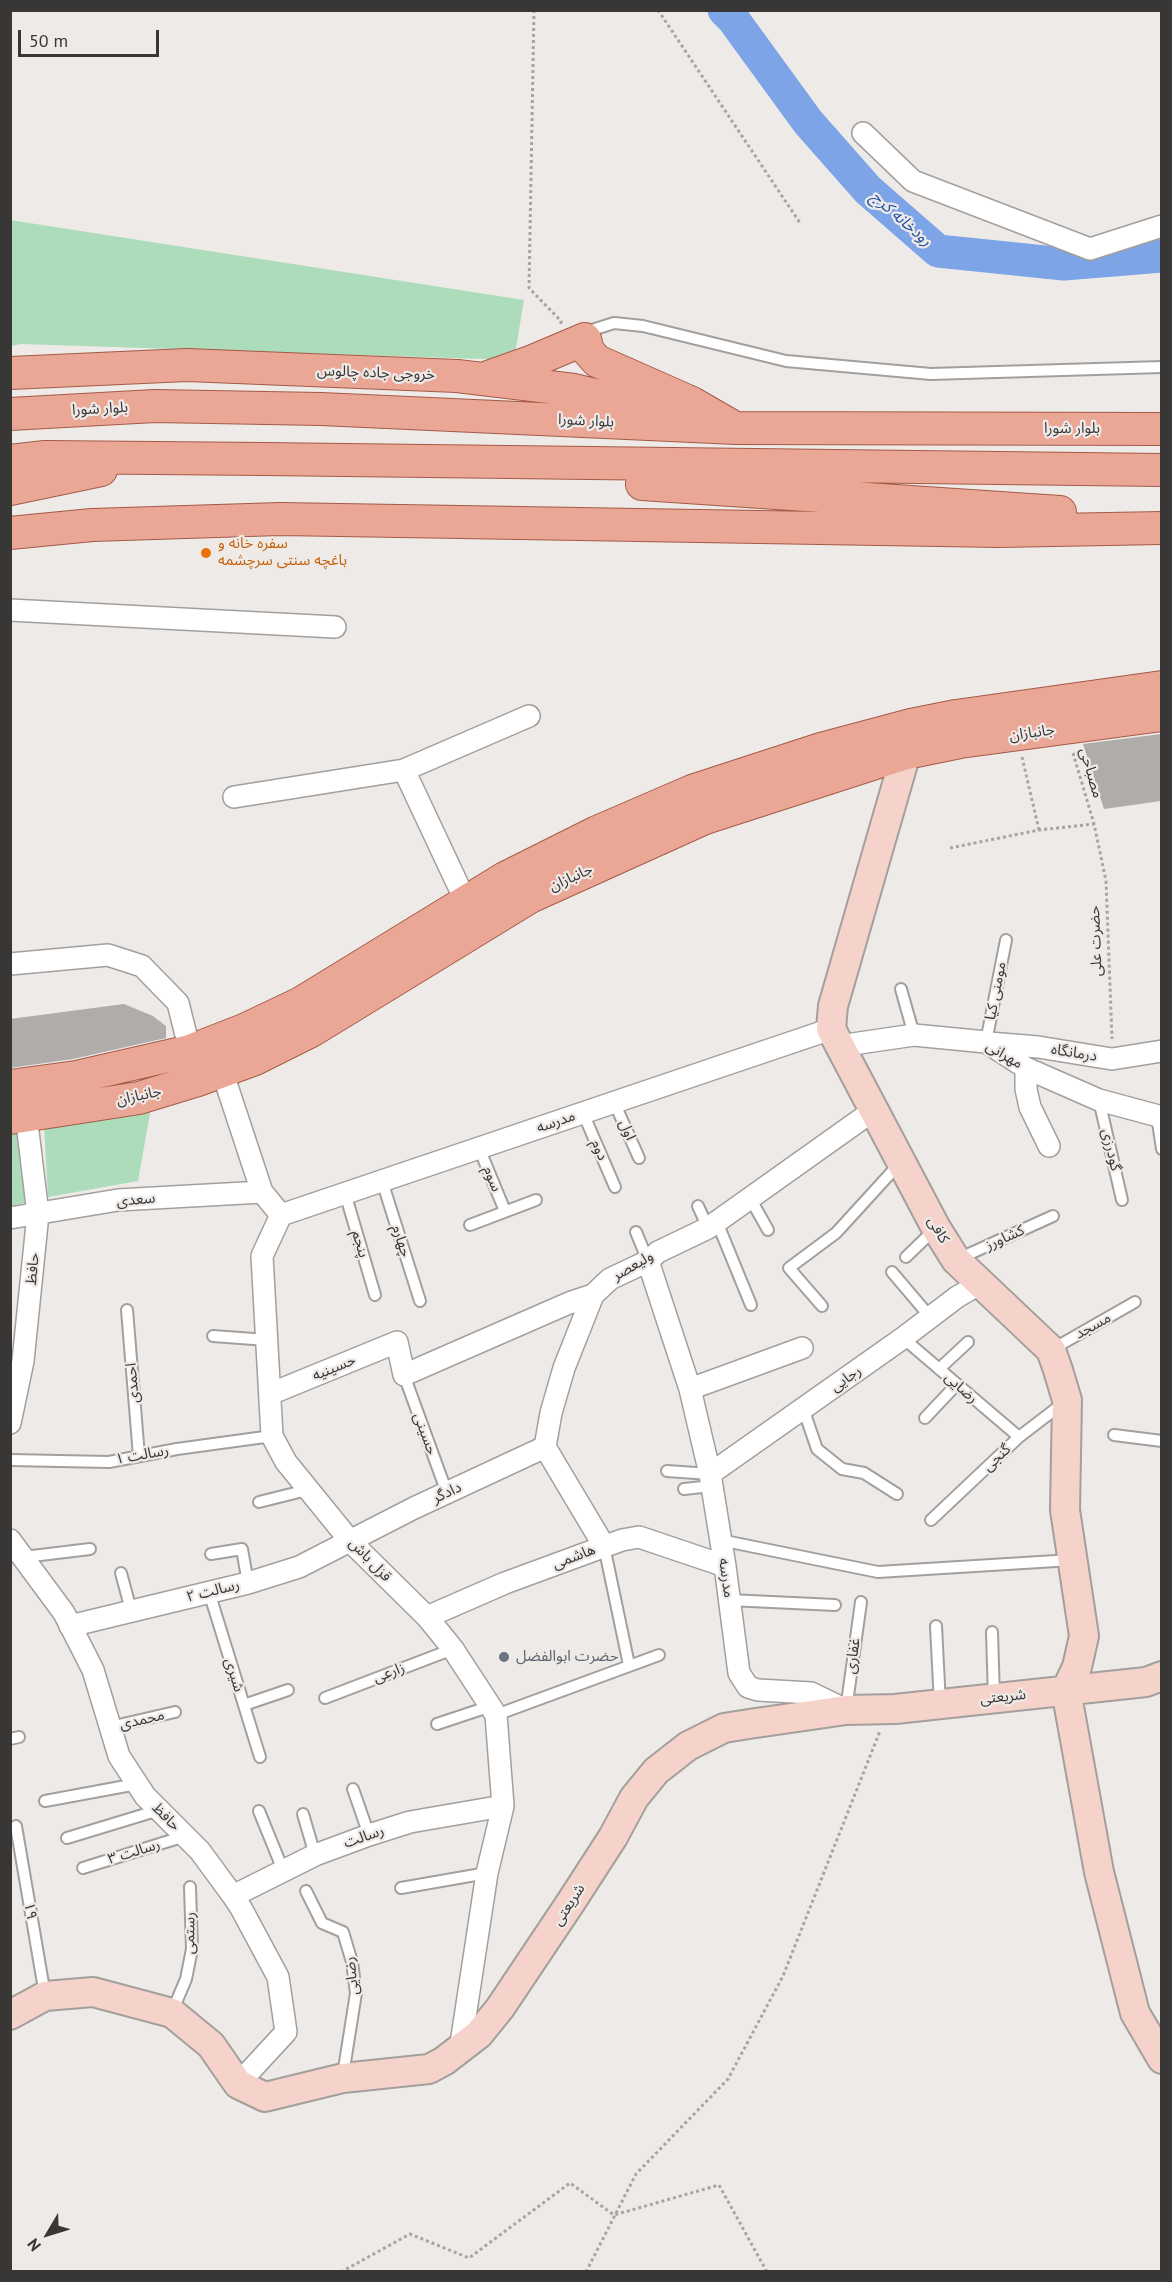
<!DOCTYPE html>
<html>
<head>
<meta charset="utf-8">
<style>
  body { margin:0 }
  #map { position:relative; width:1172px; height:2282px; overflow:hidden; background:#eeeae8; font-family:"PT Sans",sans-serif }
  canvas { display:block }
  .frame { position:absolute; inset:0; border:12px solid #393736; pointer-events:none }
  .north { position:absolute; left:18px; top:2204px; width:60px; height:60px; -webkit-text-stroke:4px #eeeae8; paint-order:stroke; rotate:232deg; font-size:16px; font-weight:700; line-height:24px; text-align:center; color:#393736 }
  .north::after { content:''; display:block; margin:auto; width:21px; height:27px; background:#393736; clip-path:polygon(50% 0,100% 100%,50% 72%,0 100%) }
  .scale { position:absolute; left:18px; top:30px; width:141px; height:27px; box-sizing:border-box; border:3px solid #393736; border-top:0; padding-left:8px; font-size:18px; line-height:21px; white-space:nowrap; color:#393736; -webkit-text-stroke:4px #eeeae8; paint-order:stroke }
</style>
</head>
<body>
<div id="map">
<canvas width="1172" height="2282"></canvas>
<div class="frame"></div>
<div class="north">N</div>
<div class="scale">50 m</div>
</div>
<script>
const ctx = document.querySelector('canvas').getContext('2d');
ctx.lineJoin = 'round';
function fillPath(path, color) {
  ctx.fillStyle = color;
  ctx.fill(path, 'evenodd');
}
function shape(rows) {
  const path = new Path2D();
  for (const r of rows) {
    path.moveTo(r[0], r[1]);
    for (let i = 2; i < r.length; i += 2) path.lineTo(r[i], r[i + 1]);
  }
  return path;
}
function trace(path, color, width, dash) {
  ctx.strokeStyle = color;
  ctx.lineWidth = width;
  ctx.lineCap = dash ? 'butt' : 'round';
  ctx.setLineDash(dash || []);
  ctx.stroke(path);
}
function label(font, color, halo, rows, align = 'center') {
  ctx.font = font + ' "PT Sans","Noto Sans Arabic",sans-serif';
  ctx.lineWidth = 4.5;
  ctx.setLineDash([]);
  ctx.textBaseline = 'middle';
  ctx.strokeStyle = halo;
  ctx.fillStyle = color;
  for (const [text, x, y, turn = 0] of rows) {
    ctx.save();
    ctx.translate(x, y);
    ctx.rotate((+turn || 0) * Math.PI / 180);
    ctx.textAlign = isNaN(turn) ? turn : align;
    if (halo) ctx.strokeText(text, 0, 0);
    ctx.fillText(text, 0, 0);
    ctx.restore();
  }
}
fillPath(shape([
  [10,220,524,300,514,360,21,344,11,346],
  [151,1108,138,1181,48,1197,44,1125],
  [16,1124,25,1203,11,1206,11,1125]
]), '#acdcba');
trace(shape([
  [724,10,733,19,808,122,868,190,938,251,1064,264,1162,256]
]), '#7ca4e7', 33);
fillPath(shape([
  [1161,734,1161,801,1104,809,1083,744],
  [124,1004,153,1016,166,1026,166,1038,73,1059,10,1068,10,1019]
]), '#afacaa');
const lane = shape([
  [587,336,592,330,614,323,643,326,786,361,931,374,1162,367],
  [901,989,914,1035],
  [986,1042,1006,940],
  [1099,1100,1122,1200],
  [614,1102,639,1158],
  [583,1113,615,1187],
  [1157,1116,1162,1149],
  [479,1148,505,1211],
  [382,1181,420,1301],
  [345,1193,375,1295],
  [750,1198,768,1230],
  [698,1206,708,1228],
  [717,1222,751,1305],
  [470,1225,536,1200],
  [636,1232,648,1261],
  [906,1257,936,1228],
  [958,1259,1053,1216],
  [892,1272,931,1318],
  [822,1306,789,1268,836,1233,899,1164],
  [127,1310,139,1456],
  [213,1336,267,1340],
  [903,1338,1019,1437],
  [1051,1350,1135,1302],
  [939,1369,968,1342],
  [404,1375,447,1493],
  [803,1408,817,1449,842,1469,864,1473,897,1494],
  [925,1418,957,1384],
  [1114,1435,1162,1441],
  [10,1460,109,1462,177,1449,272,1436],
  [667,1471,710,1474],
  [684,1489,712,1486],
  [259,1502,307,1490],
  [931,1520,1019,1437,1062,1404],
  [720,1540,878,1572,1072,1560],
  [604,1546,629,1665],
  [211,1554,242,1549,248,1583],
  [24,1557,90,1549],
  [121,1573,131,1610],
  [209,1592,260,1757],
  [729,1600,835,1605],
  [936,1626,940,1704],
  [992,1632,994,1698],
  [325,1698,453,1649],
  [244,1705,288,1690],
  [846,1710,861,1602],
  [496,1715,659,1655],
  [437,1724,491,1706],
  [110,1727,175,1712],
  [10,1739,19,1737],
  [353,1789,369,1835],
  [45,1801,137,1784],
  [259,1811,283,1870],
  [303,1814,315,1855],
  [16,1826,45,1995],
  [67,1838,159,1810],
  [83,1868,185,1836],
  [401,1888,487,1873],
  [306,1891,322,1923,343,1932,352,1962,356,1993,343,2075],
  [172,2012,186,1979,192,1949,190,1887]
]);
const street = shape([
  [863,133,913,181,1090,249,1162,226],
  [10,610,335,627],
  [404,770,466,902],
  [234,797,404,770,529,716],
  [10,964,108,955,142,966,178,1003,190,1051],
  [989,1043,1038,1047,1112,1059,1162,1051],
  [839,1046,914,1035,986,1042,1026,1068,1099,1100,1162,1117],
  [1026,1068,1026,1089,1030,1107,1049,1146],
  [222,1071,262,1192,281,1215,262,1256,272,1436,286,1462,351,1542,427,1617,453,1649,496,1715,503,1806,487,1873,460,2050],
  [281,1215,831,1029],
  [10,1218,118,1200,262,1192],
  [648,1261,690,1389,710,1474,725,1566,739,1673,748,1687,758,1690,811,1693,846,1710],
  [690,1389,802,1348],
  [270,1394,397,1342,404,1375,569,1303,593,1295],
  [10,1423,23,1361,38,1214,26,1115],
  [710,1474,903,1338,957,1297,981,1283],
  [10,1540,64,1613,93,1670,119,1756,145,1796,200,1851,233,1896,241,1908,278,1977,286,2032,238,2084],
  [604,1546,545,1447,551,1413,564,1368,593,1295,610,1279,648,1261,658,1252,708,1228,874,1110],
  [427,1617,505,1583,622,1540,639,1537,725,1566],
  [70,1626,248,1583,299,1567,414,1508,545,1447],
  [233,1896,315,1855,369,1835,410,1822,503,1806]
]);
const secondary = shape([
  [906,753,833,1006,831,1029,936,1228,956,1260,1051,1350,1058,1370,1067,1400,1065,1510,1084,1636,1077,1667,1066,1690,1099,1872,1135,2013,1162,2059],
  [10,2015,45,1996,93,1992,172,2013,211,2045,238,2084,265,2097,343,2078,429,2069,444,2061,479,2034,500,2008,571,1902,613,1837,634,1798,656,1771,688,1746,724,1728,749,1724,846,1710,895,1709,1146,1682,1162,1676]
]);
const primary = shape([
  [10,373,187,365,457,376,574,390,662,411],
  [488,377,533,361,585,339,588,351,597,361,692,403,730,425],
  [10,414,155,406,321,409,736,428,1162,429],
  [10,461,45,457,264,459,1162,470],
  [642,484,1060,512],
  [10,489,101,470],
  [10,533,92,525,280,519,999,531,1162,528],
  [10,1086,76,1077,190,1051,244,1030,301,1003,505,878,597,832,692,791,821,749,911,725,956,716,1162,687],
  [10,1118,139,1098,198,1080,255,1059,311,1031,530,897,705,818,906,753,960,742,1162,715]
]);
trace(lane, '#a39f9d', 14);
trace(street, '#a39f9d', 24);
trace(secondary, '#a39f9d', 32);
trace(primary, '#a45a46', 34);
trace(shape([
  [534,10,529,288,561,321,561,324],
  [658,10,800,223],
  [1073,753,1094,824,1106,881,1112,1039],
  [1022,757,1039,830],
  [950,848,1039,830,1094,824],
  [61,2272,73,2272],
  [341,2272,410,2234,469,2258,570,2183,614,2215,719,2185,767,2272],
  [586,2272,636,2174,728,2079,783,1976,880,1731]
]), '#a7a4a2', 3, [3, 3]);
trace(lane, '#fff', 10);
trace(street, '#fff', 21);
trace(secondary, '#f5d3ca', 28);
trace(primary, '#eba795', 32);
for (const [x, y, r, color] of [
  [206,553,6,"#e8710a"],
  [504,1657,6,"#6b7280"]
]) {
  const dot = new Path2D();
  dot.arc(x, y, r, 0, 2 * Math.PI);
  ctx.fillStyle = color;
  ctx.fill(dot);
  trace(dot, '#eeeae8', 2);
}
label('15px', '#393736', '#eeeae8', [
  ["خروجی جاده چالوس",376,373,2],
  ["بلوار شورا",100,409,-3],
  ["بلوار شورا",586,421,3],
  ["بلوار شورا",1072,429],
  ["جانبازان",1032,733,-8],
  ["مصباحی",1091,773,74],
  ["جانبازان",571,878,-24],
  ["حضرت علی",1096,941,-92],
  ["مومنی کیا",996,991,-79],
  ["درمانگاه",1074,1053,9],
  ["مهرانی",1004,1055,30],
  ["جانبازان",139,1096,-12],
  ["مدرسه",556,1122,-19],
  ["اول",627,1130,67],
  ["دوم",599,1150,67],
  ["گودرزی",1111,1150,77],
  ["سوم",492,1179,68],
  ["سعدی",136,1200,-5],
  ["کافی",938,1230,60],
  ["کشاورز",1005,1238,-24],
  ["چهارم",401,1241,72],
  ["پنجم",360,1244,74],
  ["ولیعصر",633,1266,-30],
  ["حافظ",33,1269,-85],
  ["مسجد",1093,1326,-29],
  ["حسینیه",334,1368,-22],
  ["رجایی",846,1379,-35],
  ["احمدی",133,1383,-95],
  ["رضایی",961,1388,41],
  ["حسینی",425,1434,70],
  ["رسالت ۱",142,1455,-10],
  ["گنجی",997,1458,-43],
  ["دادگر",447,1493,-25],
  ["هاشمی",574,1557,-21],
  ["قزل باش",370,1560,46],
  ["مدرسه",726,1578,82],
  ["رسالت ۲",213,1591,-14],
  ["غفاری",853,1656,-82],
  ["زارعی",389,1673,-21],
  ["شیری",234,1675,73],
  ["شریعتی",1003,1697,-6],
  ["محمدی",142,1720,-13],
  ["حافظ",166,1817,45],
  ["رسالت",364,1837,-19],
  ["رسالت ۳",134,1852,-17],
  ["شریعتی",569,1905,-57],
  ["۱۹",30,1911,80],
  ["رستمی",190,1933,-89],
  ["رضایی",352,1976,-97]
]);
label('15px', '#c56008', '#eeeae8', [
  ["سفره خانه و",218,544],
  ["باغچه سنتی سرچشمه",218,561]
], 'left');
label('15px', '#5b616d', '#eeeae8', [
  ["حضرت ابوالفضل",516,1657]
], 'left');
label('italic 16px', '#2453a2', '#eeeae8', [
  ["رودخانه کرج",901,219,41]
]);
</script>
</body>
</html>
